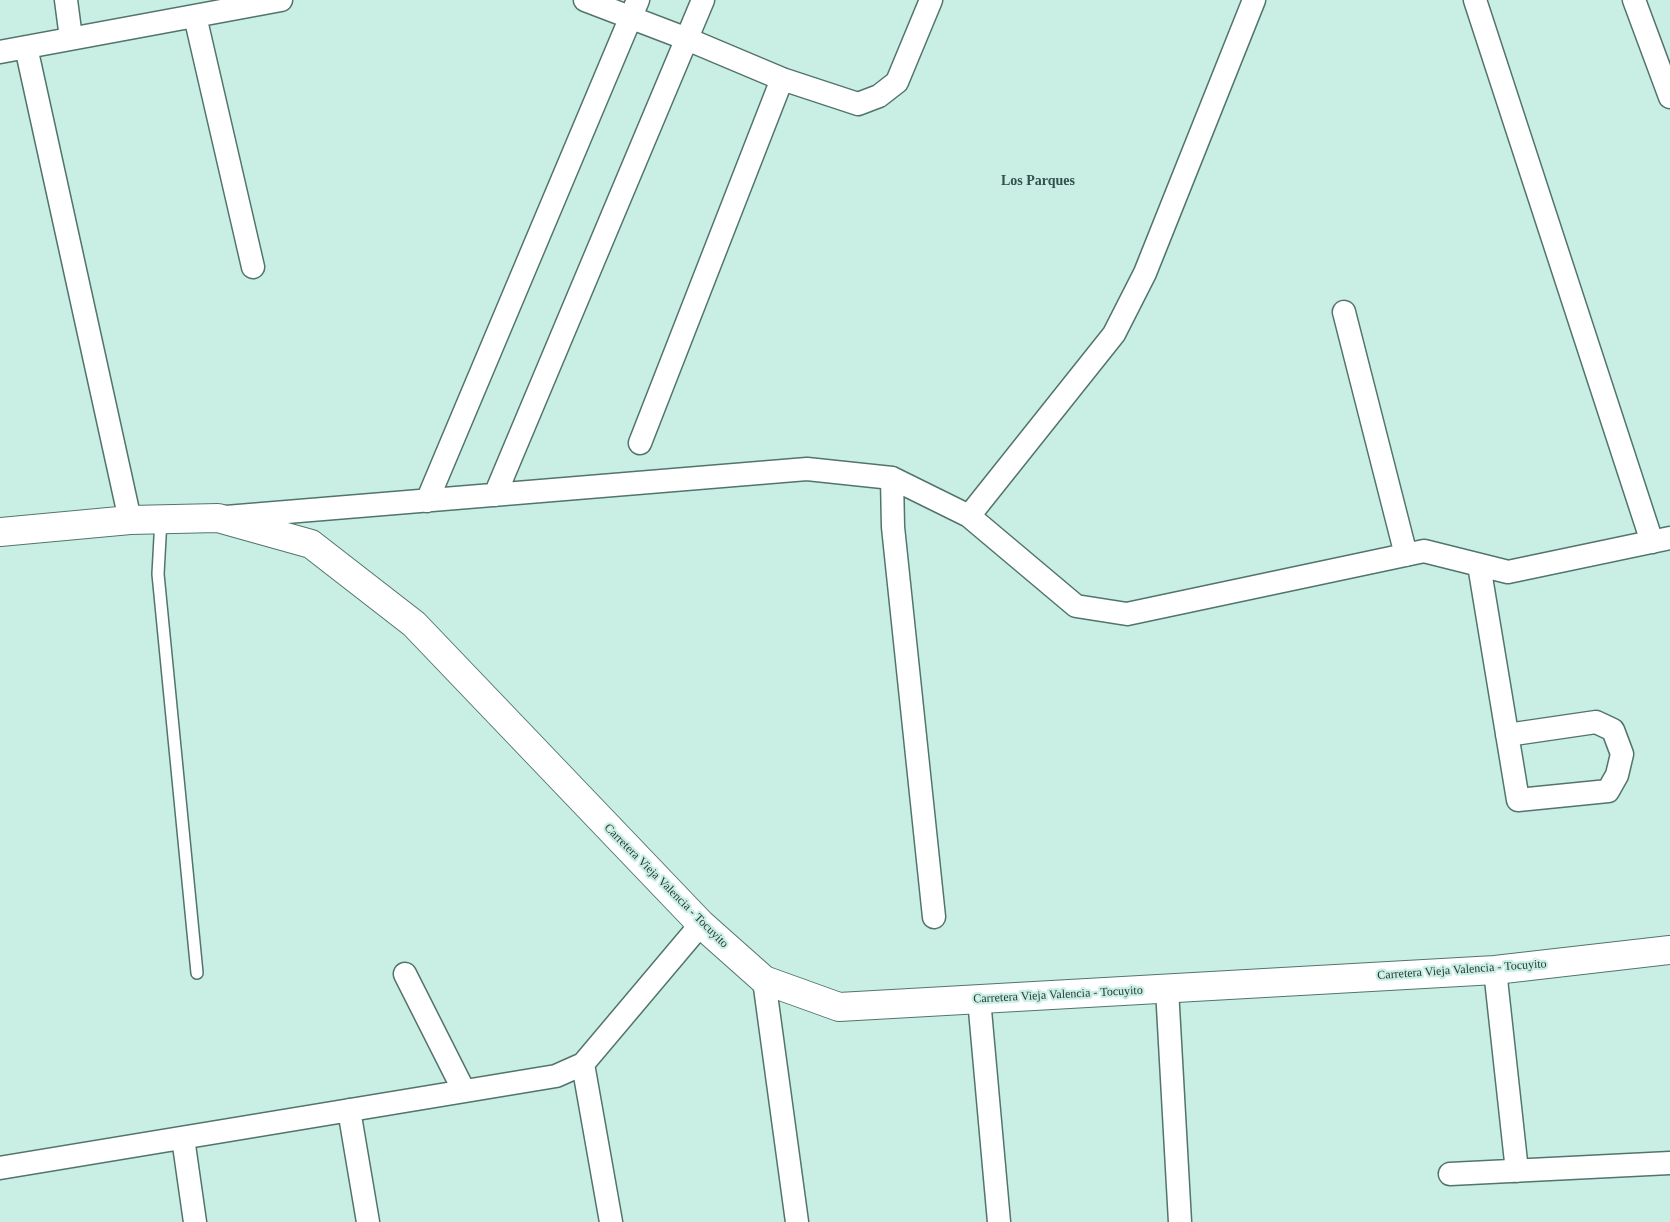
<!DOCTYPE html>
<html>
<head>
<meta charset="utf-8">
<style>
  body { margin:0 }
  canvas { display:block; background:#c9efe5 }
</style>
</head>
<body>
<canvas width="1670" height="1222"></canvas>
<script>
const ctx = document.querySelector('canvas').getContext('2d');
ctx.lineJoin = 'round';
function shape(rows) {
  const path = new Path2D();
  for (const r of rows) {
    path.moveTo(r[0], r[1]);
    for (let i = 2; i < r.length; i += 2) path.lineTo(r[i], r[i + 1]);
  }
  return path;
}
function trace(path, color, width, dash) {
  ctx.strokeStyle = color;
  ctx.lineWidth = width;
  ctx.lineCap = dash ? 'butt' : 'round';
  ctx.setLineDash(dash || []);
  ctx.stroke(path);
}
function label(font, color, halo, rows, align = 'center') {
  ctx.font = font + ' "Times New Roman",serif';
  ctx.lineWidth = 4.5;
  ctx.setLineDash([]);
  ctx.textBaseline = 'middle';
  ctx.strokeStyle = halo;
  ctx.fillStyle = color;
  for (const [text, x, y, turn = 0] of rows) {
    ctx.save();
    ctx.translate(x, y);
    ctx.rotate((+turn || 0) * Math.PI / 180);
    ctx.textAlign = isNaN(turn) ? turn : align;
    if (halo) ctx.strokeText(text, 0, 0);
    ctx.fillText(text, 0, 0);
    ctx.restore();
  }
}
const service = shape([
  [161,519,158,574,197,973]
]);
const minor = shape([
  [66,0,71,38],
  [585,0,687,39,782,79,858,104,879,96,897,82,931,0],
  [1475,0,1652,542],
  [1634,0,1670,97],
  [195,16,253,267],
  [26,47,130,520],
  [0,52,281,0],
  [1344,312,1406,555],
  [640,443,782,79],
  [892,478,893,527,934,917],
  [495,495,703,0],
  [427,501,638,0],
  [969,516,1114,334,1145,273,1254,0],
  [226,517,807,469,892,478,969,516,1076,606,1127,614,1424,551,1508,572,1670,538],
  [1479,565,1518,800,1608,791,1617,775,1622,754,1613,730,1596,722,1507,735],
  [1495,970,1517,1171],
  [405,974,464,1091],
  [764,980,797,1222],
  [1167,989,1180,1222],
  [979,999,999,1222],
  [583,1064,611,1222],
  [349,1110,368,1222],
  [183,1138,195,1222],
  [0,1168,556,1076,583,1064,701,924],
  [1450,1174,1670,1163]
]);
const tertiary = shape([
  [0,532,130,520,218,518,311,544,414,624,701,924,764,980,839,1007,1495,970,1670,950]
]);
trace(service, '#52746c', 14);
trace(minor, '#52746c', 25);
trace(tertiary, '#52746c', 30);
trace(service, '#fff', 11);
trace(minor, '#fff', 22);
trace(tertiary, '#fff', 28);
label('12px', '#2a3936', '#c9efe5', [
  ["Carretera Vieja Valencia - Tocuyito",666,886,45],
  ["Carretera Vieja Valencia - Tocuyito",1462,970,-4],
  ["Carretera Vieja Valencia - Tocuyito",1058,995,-3]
]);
label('bold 14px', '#31524b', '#c9efe5', [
  ["Los Parques",1038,181]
]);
</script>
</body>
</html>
